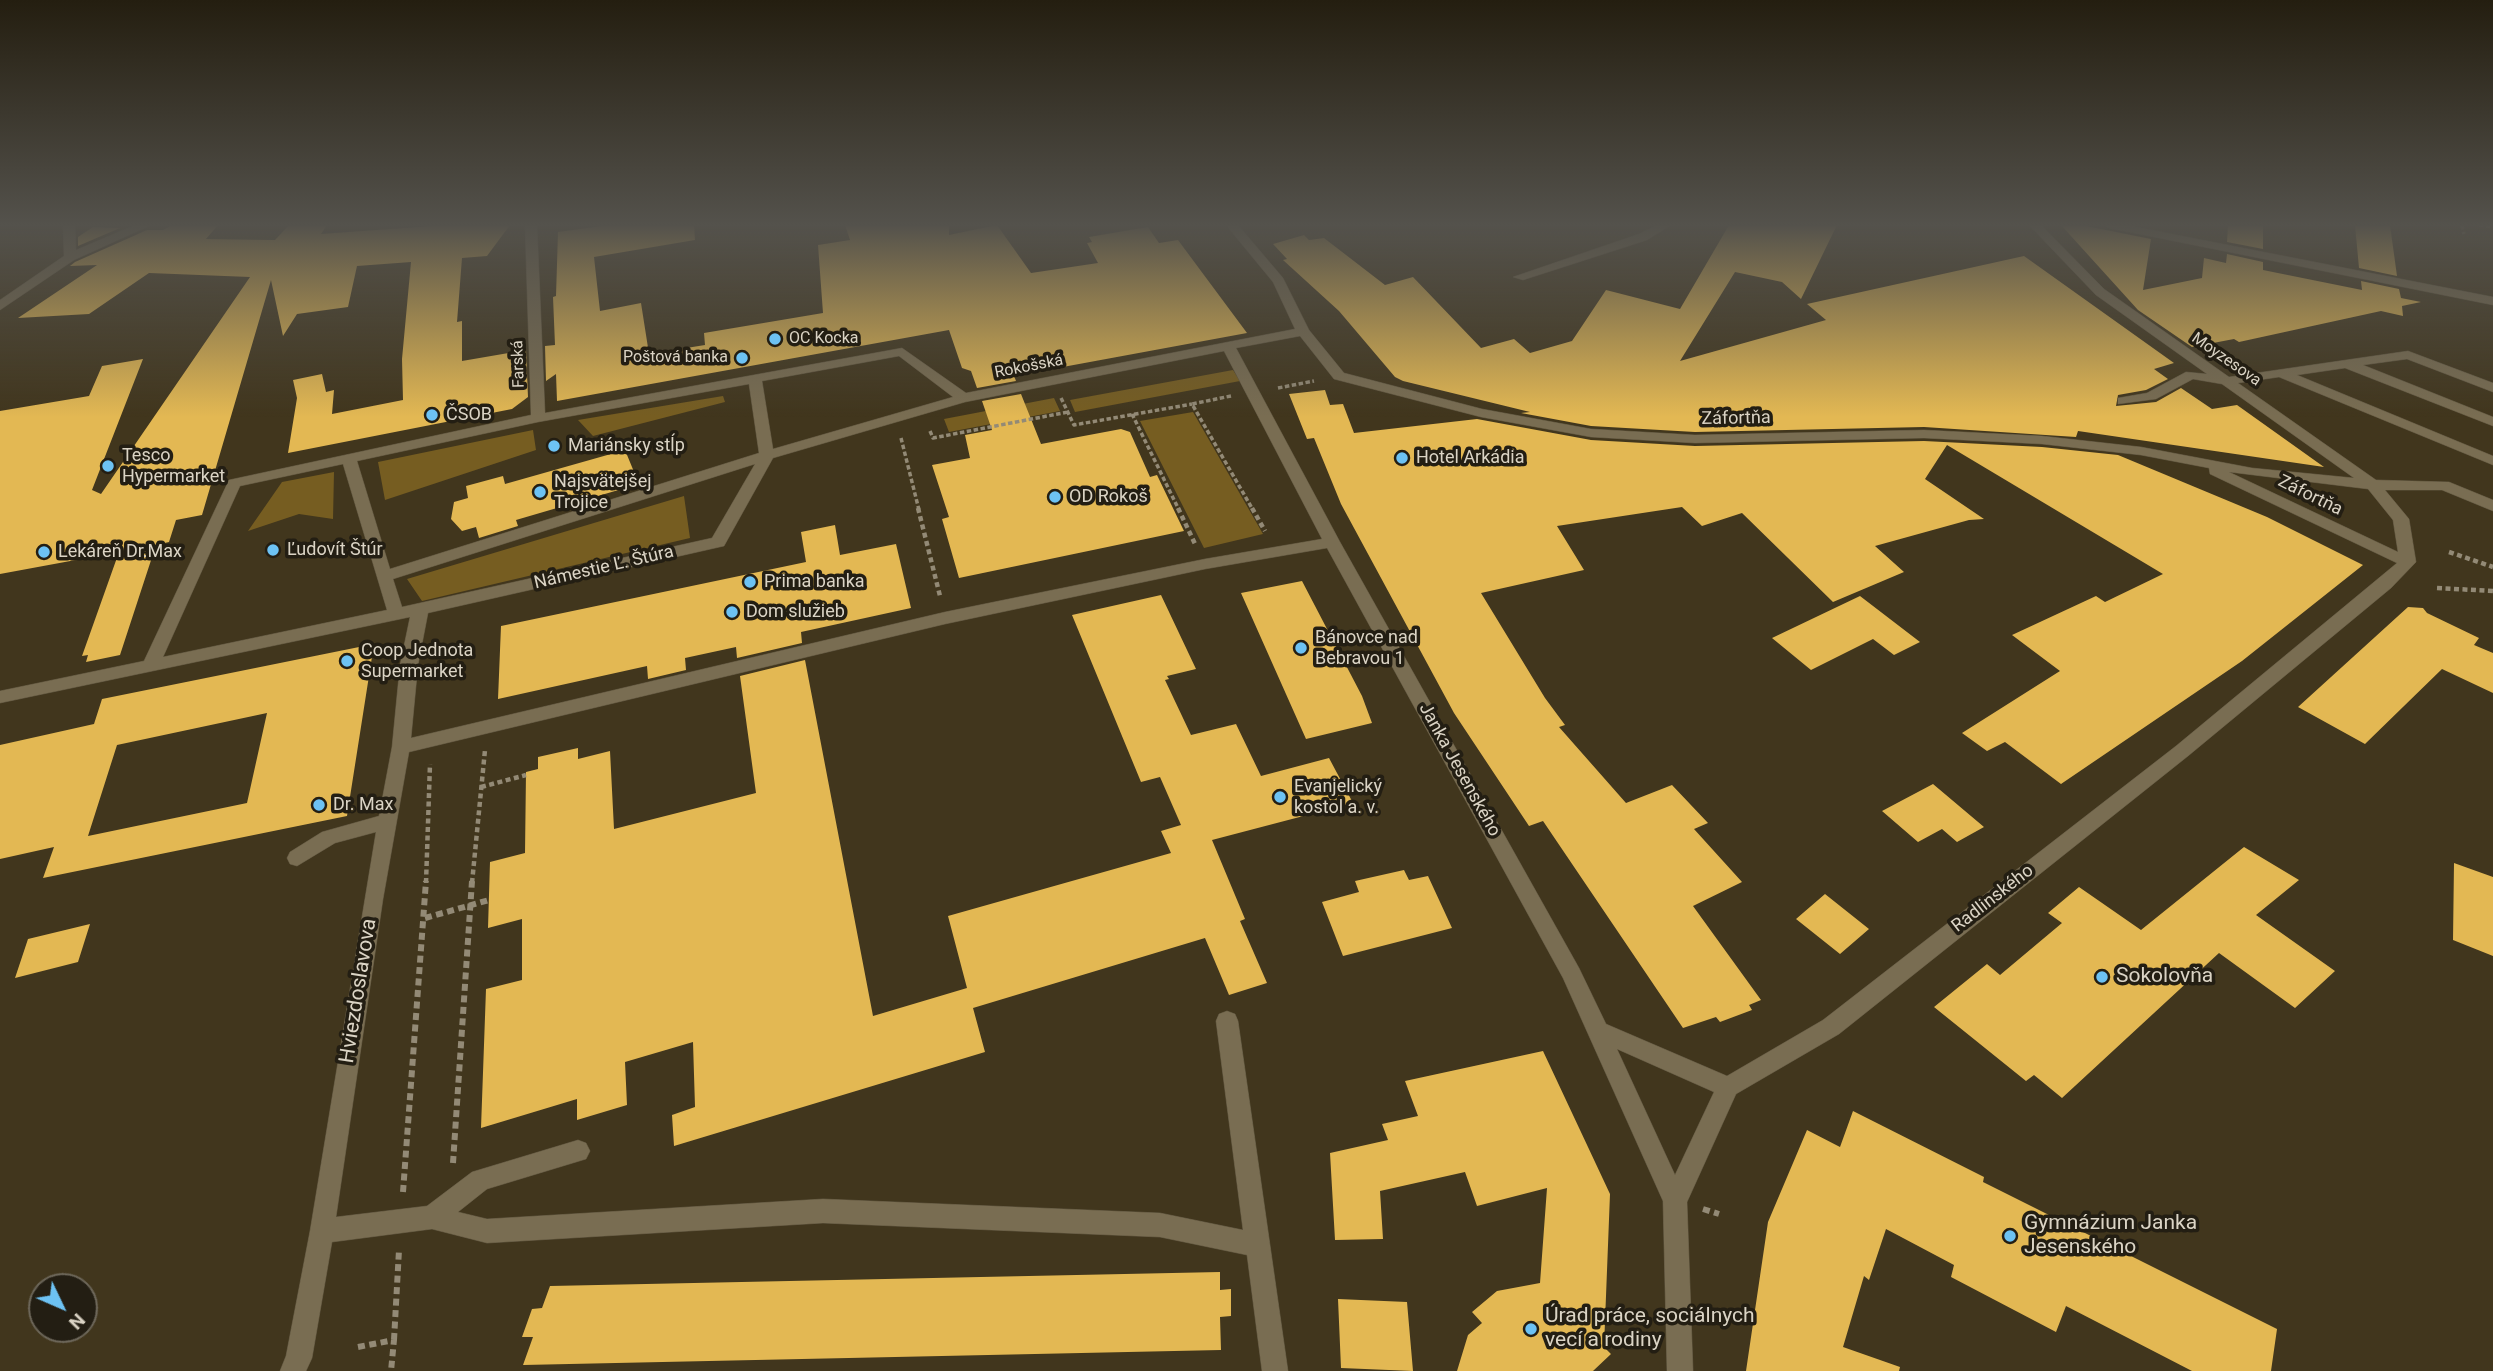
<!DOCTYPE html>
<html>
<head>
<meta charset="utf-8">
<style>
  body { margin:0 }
  #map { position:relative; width:2493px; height:1371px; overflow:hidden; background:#41361d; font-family:Roboto,sans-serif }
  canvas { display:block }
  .north { position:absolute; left:28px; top:1273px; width:70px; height:70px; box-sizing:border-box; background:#231e13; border:2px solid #6d675a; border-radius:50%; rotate:134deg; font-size:19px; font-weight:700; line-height:28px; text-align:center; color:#dbd4c5 }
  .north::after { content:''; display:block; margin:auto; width:24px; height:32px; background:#6dc2f3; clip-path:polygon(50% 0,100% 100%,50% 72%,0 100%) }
</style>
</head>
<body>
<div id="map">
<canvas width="2493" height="1371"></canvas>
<div class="north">N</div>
</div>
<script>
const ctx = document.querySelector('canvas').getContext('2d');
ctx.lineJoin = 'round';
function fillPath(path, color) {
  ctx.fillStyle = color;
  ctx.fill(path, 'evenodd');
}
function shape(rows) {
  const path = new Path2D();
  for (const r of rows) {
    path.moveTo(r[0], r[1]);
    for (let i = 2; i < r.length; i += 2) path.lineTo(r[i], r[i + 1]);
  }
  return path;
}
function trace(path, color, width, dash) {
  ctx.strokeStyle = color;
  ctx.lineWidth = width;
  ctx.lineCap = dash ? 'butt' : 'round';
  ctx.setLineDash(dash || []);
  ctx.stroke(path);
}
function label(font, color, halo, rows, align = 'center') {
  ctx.font = font + ' Roboto,sans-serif';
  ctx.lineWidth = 7;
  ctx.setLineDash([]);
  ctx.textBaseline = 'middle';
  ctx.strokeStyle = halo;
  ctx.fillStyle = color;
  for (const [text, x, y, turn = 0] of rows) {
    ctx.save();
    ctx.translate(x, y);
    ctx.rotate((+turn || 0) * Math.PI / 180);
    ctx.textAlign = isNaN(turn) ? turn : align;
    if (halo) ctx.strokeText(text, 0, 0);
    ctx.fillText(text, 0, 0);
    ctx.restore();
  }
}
fillPath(shape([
  [1233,370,1240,381,1075,412,1070,400],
  [723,396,725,402,593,436,578,420],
  [1054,398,1060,411,949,432,944,419],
  [1193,412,1263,534,1204,548,1140,421],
  [533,430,536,450,385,500,378,462],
  [334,472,333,519,299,514,248,531,282,482],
  [684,496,690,538,422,601,407,579]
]), '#765d21');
fillPath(shape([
  [172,225,218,225,206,239,275,240,289,225,327,225,321,234,446,225,510,225,487,256,462,258,457,322,462,321,462,361,526,350,528,397,512,409,288,453,297,398,293,380,322,374,326,392,334,390,332,414,403,400,402,359,411,262,357,266,348,307,297,314,283,336,271,280,202,515,176,520,169,542,156,545,120,655,86,662,88,655,82,656,119,552,0,574,0,411,89,396,102,366,143,359,92,490,101,494,250,277,149,273,89,314,18,318,97,265,70,266,75,262,147,230,163,230],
  [609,225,694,225,695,240,594,257,600,311,641,303,649,354,705,345,704,333,823,313,818,245,850,240,845,225,949,225,949,235,997,225,1031,273,1098,263,1087,243,1092,242,1089,237,1148,227,1159,243,1178,240,1247,333,1014,376,1016,381,977,388,971,371,962,368,949,330,557,401,556,374,546,381,545,346,555,345,553,297,556,296,558,232],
  [1729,225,1837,225,1801,299,1782,282,1735,272,1680,361,1826,320,1807,304,2024,256,2174,363,2154,369,2168,379,2146,390,2118,395,2116,406,2156,402,2181,388,2212,409,2237,405,2324,467,2078,431,2076,437,1924,427,1695,432,1591,426,1521,413,1530,412,1403,381,1395,377,1339,311,1283,260,1287,259,1273,244,1304,235,1309,240,1324,238,1385,285,1413,277,1481,348,1514,339,1530,353,1572,341,1606,290,1680,309],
  [2061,225,2081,225,2151,239,2143,290,2202,278,2204,258,2226,263,2227,254,2263,262,2263,270,2362,290,2361,281,2399,289,2401,298,2421,302,2402,306,2403,316,2381,311,2239,342,2234,339,2192,347,2138,310],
  [2228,225,2263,225,2263,249,2227,242],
  [2355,225,2390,225,2397,276,2359,268],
  [93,227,120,228,78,246,78,237],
  [1325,390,1330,405,1343,404,1354,433,1477,419,1591,440,1695,446,1924,441,2042,447,2118,455,2267,517,2363,565,2242,661,2061,784,2005,742,1987,751,1962,733,2060,671,2012,635,2096,596,2105,602,2163,574,1947,445,1925,479,1984,519,1969,520,1875,546,1904,572,1833,602,1742,513,1702,526,1682,507,1557,526,1584,570,1481,593,1545,698,1565,725,1559,727,1626,803,1672,785,1708,823,1694,829,1742,882,1693,906,1761,1000,1749,1005,1752,1010,1720,1022,1716,1017,1683,1028,1543,821,1529,826,1454,713,1341,504,1314,438,1307,439,1289,394],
  [1021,394,1041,444,1121,429,1130,432,1150,477,1157,475,1184,531,959,578,942,519,949,517,932,465,970,458,965,435,992,430,982,401],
  [625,450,639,484,516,520,518,526,479,538,476,527,462,531,451,519,454,502,468,498,466,486,503,476,505,484],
  [835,525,840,555,896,544,911,608,801,632,802,643,737,658,736,647,685,658,686,670,648,679,647,666,498,699,501,626,806,562,801,532],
  [1302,581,1362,696,1372,723,1306,739,1241,593],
  [1161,595,1196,669,1167,676,1169,679,1165,680,1191,735,1236,724,1261,776,1329,758,1353,803,1212,840,1245,919,1240,921,1267,983,1229,995,1205,938,973,1008,985,1052,674,1146,672,1115,695,1107,693,1042,625,1062,627,1105,577,1120,577,1099,481,1128,486,989,522,980,522,919,488,928,490,862,525,853,526,772,538,769,538,757,578,748,578,759,610,751,614,829,756,793,740,676,805,660,873,1016,967,988,948,916,1171,853,1161,831,1181,825,1160,777,1141,782,1072,615],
  [1860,596,1920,642,1894,655,1873,639,1811,670,1772,638],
  [2408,607,2423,608,2427,613,2479,638,2474,645,2493,653,2493,693,2442,669,2365,744,2298,707],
  [374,644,347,816,43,878,54,847,0,859,0,745,94,724,102,699],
  [267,713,247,803,88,836,117,745],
  [1933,784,1984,827,1957,842,1942,829,1918,842,1882,811],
  [2244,847,2299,880,2256,915,2335,971,2295,1008,2219,953,2062,1098,2034,1075,2026,1081,1934,1007,1987,964,2000,975,2062,923,2048,913,2079,887,2141,930],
  [2454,863,2493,877,2493,956,2453,940],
  [1404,870,1409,880,1428,876,1452,928,1343,956,1322,902,1359,892,1355,881],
  [1825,894,1869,929,1840,954,1796,919],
  [90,924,78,962,15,978,28,939],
  [1543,1051,1610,1194,1604,1347,1611,1354,1593,1371,1457,1371,1468,1335,1482,1323,1472,1312,1497,1291,1540,1283,1547,1188,1477,1206,1465,1172,1380,1191,1383,1239,1335,1240,1330,1153,1388,1140,1382,1124,1418,1116,1405,1081],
  [1853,1111,1984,1177,1983,1182,2277,1329,2271,1371,2192,1371,2066,1306,2056,1332,1951,1277,1954,1265,1886,1229,1869,1280,1864,1276,1843,1347,1900,1367,1899,1371,1746,1371,1768,1222,1807,1130,1840,1147],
  [1220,1272,1220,1290,1231,1289,1231,1316,1220,1317,1221,1350,523,1365,533,1337,522,1337,532,1309,542,1308,550,1286],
  [1338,1299,1407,1302,1413,1371,1341,1368]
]), '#e3b853');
const minor = shape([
  [63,225,75,225,76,250,135,225,151,225,74,260,0,310,0,300,64,256,63,225],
  [525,225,537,225,545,413,902,348,966,393,1295,329,1273,282,1226,225,1238,225,1283,278,1309,330,1344,373,1482,409,1591,429,1695,435,1924,430,2042,436,2141,447,2252,468,2354,478,2222,384,2193,379,2156,399,2118,404,2118,398,2147,393,2186,372,2207,374,2096,295,2029,225,2041,225,2104,289,2229,377,2408,351,2493,383,2493,392,2407,359,2363,365,2493,417,2493,426,2345,368,2297,375,2493,456,2493,465,2279,377,2238,383,2376,480,2449,482,2493,500,2493,511,2442,490,2385,490,2409,519,2416,562,2391,588,2188,756,1839,1034,1736,1094,1687,1202,1693,1371,1667,1371,1663,1201,1563,978,1327,548,1205,569,945,624,409,752,383,899,336,1217,427,1206,472,1172,578,1140,586,1143,590,1151,586,1159,487,1189,458,1212,487,1219,823,1199,1160,1213,1243,1230,1216,1021,1219,1014,1227,1011,1235,1014,1238,1021,1288,1371,1262,1371,1247,1255,1160,1237,823,1223,487,1243,432,1229,332,1242,312,1358,306,1371,280,1371,286,1356,310,1231,376,832,335,843,297,866,290,864,287,858,290,852,322,832,379,816,392,747,400,665,410,617,0,703,0,691,144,661,229,480,531,415,525,225],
  [1300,336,1334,379,1481,417,1591,437,1695,443,1924,438,2042,444,2141,455,2209,468,2210,474,2397,563,2176,746,1823,1020,1727,1076,1606,1024,1579,968,1340,542,1236,348,1300,336],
  [1224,351,1322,539,1205,559,945,612,411,738,418,665,428,613,724,546,773,458,965,402,1224,351],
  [899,356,953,397,773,449,762,381,899,356],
  [749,384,759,453,390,569,357,461,538,422,749,384],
  [343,464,387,610,163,657,240,486,343,464],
  [755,464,712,538,402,607,393,579,755,464],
  [2229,472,2368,489,2393,520,2398,552,2229,472],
  [1617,1049,1714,1092,1675,1175,1617,1049],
  [1657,225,1671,225,1647,240,1523,280,1513,277,1639,234,1657,225],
  [2103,225,2126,225,2493,297,2493,305,2109,228,2103,225]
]);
trace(minor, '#5e543e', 1);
trace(shape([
  [2462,225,2464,234],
  [2479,225,2493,227],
  [1278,388,1314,381],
  [1231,396,1192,404,1253,510],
  [1061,398,1074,425,1192,404],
  [1132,414,1179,510],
  [930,431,933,438,1068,412],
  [901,438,919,510]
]), '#938a76', 3.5, [4.5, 2.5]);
trace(shape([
  [918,508,940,596],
  [1178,508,1196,546],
  [1252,508,1265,531],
  [2449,552,2493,567],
  [2437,588,2493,591],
  [481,787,526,775],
  [426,883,430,764],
  [472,883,485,750]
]), '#938a76', 4.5, [5, 3.5]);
trace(shape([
  [425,918,489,900],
  [453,1163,472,881],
  [403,1192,426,881],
  [1703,1209,1719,1214],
  [394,1340,399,1250],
  [358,1347,394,1340,391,1371]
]), '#938a76', 6, [7, 4.5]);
fillPath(minor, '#796d52');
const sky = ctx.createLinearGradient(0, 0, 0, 417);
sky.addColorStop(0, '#241e10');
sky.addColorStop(0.54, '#54524c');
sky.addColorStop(1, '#54524c00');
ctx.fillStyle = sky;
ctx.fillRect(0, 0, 2493, 417);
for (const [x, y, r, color] of [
  [775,339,7,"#6dc2f3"],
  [742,358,7,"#6dc2f3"],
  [432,415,7,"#6dc2f3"],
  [554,446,7,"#6dc2f3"],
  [1402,458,7,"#6dc2f3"],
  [108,466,7,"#6dc2f3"],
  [540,492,7,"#6dc2f3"],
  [1055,497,7,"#6dc2f3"],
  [273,550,7,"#6dc2f3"],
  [44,552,7,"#6dc2f3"],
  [750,582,7,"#6dc2f3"],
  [732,612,7,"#6dc2f3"],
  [1301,648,7,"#6dc2f3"],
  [347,661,7,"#6dc2f3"],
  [1280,797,7,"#6dc2f3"],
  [319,805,7,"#6dc2f3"],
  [2102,977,7,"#6dc2f3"],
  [2010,1236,7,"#6dc2f3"],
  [1531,1329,7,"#6dc2f3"]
]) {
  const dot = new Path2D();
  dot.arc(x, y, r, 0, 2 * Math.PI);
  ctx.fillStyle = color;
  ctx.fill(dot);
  trace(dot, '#231e13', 2.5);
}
label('16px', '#dbd4c5', '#231e13', [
  ["OC Kocka",789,339],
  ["Poštová banka",728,358,"right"]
], 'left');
label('16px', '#dbd4c5', '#231e13', [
  ["Moyzesova",2226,360,35],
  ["Farská",519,364,-92],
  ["Rokošská",1029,367,-11]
]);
label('18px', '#dbd4c5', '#231e13', [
  ["ČSOB",446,415],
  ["Mariánsky stĺp",568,446],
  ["Tesco",122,456],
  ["Hypermarket",122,477],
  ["Hotel Arkádia",1416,458],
  ["Najsvätejšej",554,482],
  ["Trojice",554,503],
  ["OD Rokoš",1069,497],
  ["Ľudovít Štúr",287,550],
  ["Lekáreň Dr.Max",58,552],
  ["Prima banka",764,582],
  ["Dom služieb",746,612],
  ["Bánovce nad",1315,638],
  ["Bebravou 1",1315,659],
  ["Coop Jednota",361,651],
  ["Supermarket",361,672],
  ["Evanjelický",1294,787],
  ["kostol a. v.",1294,808],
  ["Dr. Max",333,805]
], 'left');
label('18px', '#dbd4c5', '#231e13', [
  ["Záfortňa",1736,419,-1],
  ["Záfortňa",2310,496,26],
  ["Námestie Ľ. Štúra",604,568,-13],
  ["Janka Jesenského",1459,770,61],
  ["Radlinského",1993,899,-38]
]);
label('21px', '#dbd4c5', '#231e13', [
  ["Sokolovňa",2116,977],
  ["Gymnázium Janka",2024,1224],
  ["Jesenského",2024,1248],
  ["Úrad práce, sociálnych",1545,1317],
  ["vecí a rodiny",1545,1341]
], 'left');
label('21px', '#dbd4c5', '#231e13', [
  ["Hviezdoslavova",359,991,-81]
]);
</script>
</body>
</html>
